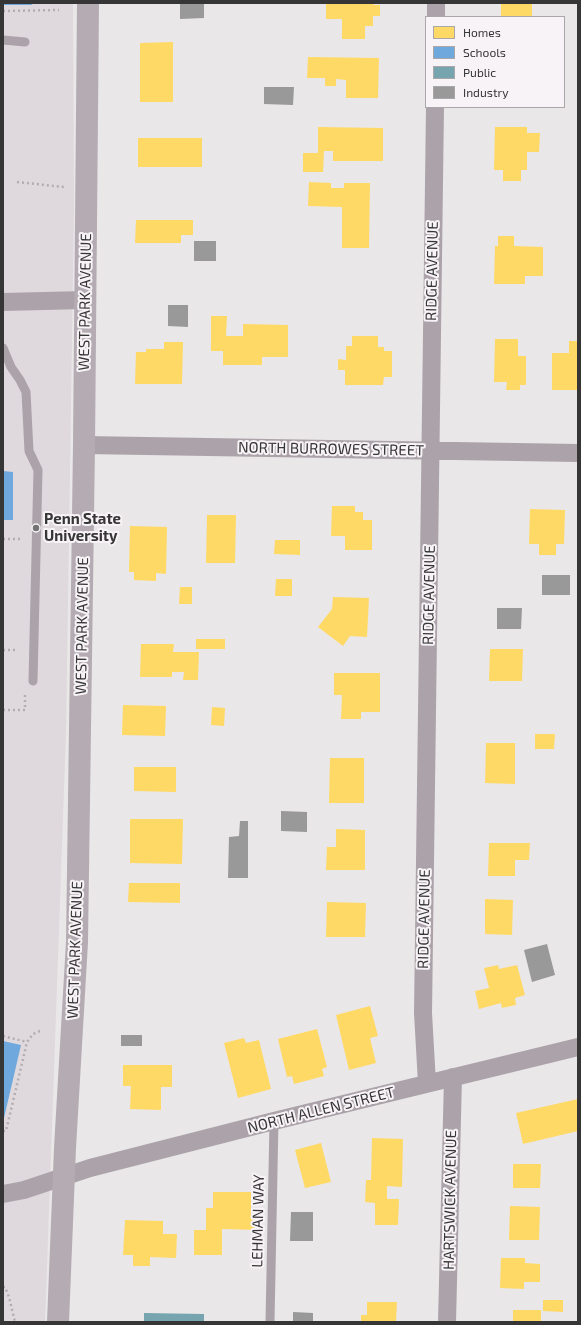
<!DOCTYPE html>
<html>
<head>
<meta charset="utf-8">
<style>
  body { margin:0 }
  #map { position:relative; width:581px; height:1325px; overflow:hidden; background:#e9e7e8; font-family:"Exo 2",sans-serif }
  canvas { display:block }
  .frame { position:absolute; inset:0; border:4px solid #373637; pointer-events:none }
  .legend { position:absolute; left:425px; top:16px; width:140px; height:92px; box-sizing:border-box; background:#f7f3f6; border:1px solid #aaa7aa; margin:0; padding:5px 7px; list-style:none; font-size:12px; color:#373637 }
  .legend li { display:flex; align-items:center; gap:8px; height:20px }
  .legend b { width:20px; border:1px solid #aaa7aa }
</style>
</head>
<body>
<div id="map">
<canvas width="581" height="1325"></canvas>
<div class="frame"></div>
<ul class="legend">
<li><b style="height:11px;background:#ffd966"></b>Homes</li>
<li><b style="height:11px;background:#6fa8dc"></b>Schools</li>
<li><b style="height:11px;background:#76a5af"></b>Public</li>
<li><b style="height:11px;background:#999"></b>Industry</li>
</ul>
</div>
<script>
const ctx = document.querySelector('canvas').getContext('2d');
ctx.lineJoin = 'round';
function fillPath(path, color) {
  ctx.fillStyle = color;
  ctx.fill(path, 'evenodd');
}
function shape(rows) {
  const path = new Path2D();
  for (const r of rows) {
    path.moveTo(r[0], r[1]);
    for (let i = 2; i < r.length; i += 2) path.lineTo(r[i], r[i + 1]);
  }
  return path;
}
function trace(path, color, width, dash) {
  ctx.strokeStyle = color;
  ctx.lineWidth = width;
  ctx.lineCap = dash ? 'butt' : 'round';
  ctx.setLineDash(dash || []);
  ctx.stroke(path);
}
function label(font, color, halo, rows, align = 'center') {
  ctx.font = font + ' "Exo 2",sans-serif';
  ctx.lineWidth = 4;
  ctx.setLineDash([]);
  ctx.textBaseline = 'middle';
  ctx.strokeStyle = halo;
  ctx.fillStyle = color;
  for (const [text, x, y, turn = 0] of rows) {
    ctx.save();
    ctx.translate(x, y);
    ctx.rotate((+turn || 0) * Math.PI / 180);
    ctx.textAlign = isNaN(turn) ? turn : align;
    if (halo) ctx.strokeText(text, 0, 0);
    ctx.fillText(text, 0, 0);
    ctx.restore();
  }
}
fillPath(shape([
  [3,3,73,3,74,208,66,732,45,1322,3,1322]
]), '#dfd8dd');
fillPath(shape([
  [326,3,374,3,374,5,380,5,380,16,373,16,373,26,365,26,365,39,342,39,342,19,326,19],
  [501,3,532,3,532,17,501,17],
  [173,42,173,102,140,102,140,43],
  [308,57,379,58,378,98,346,98,346,80,336,79,336,86,325,86,325,78,307,78],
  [318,127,383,128,383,161,333,161,333,151,324,151,323,172,303,172,303,153,318,153],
  [495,127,527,127,527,133,540,133,539,152,527,152,527,170,521,170,521,181,503,181,503,170,494,170],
  [138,138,202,138,202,167,138,167],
  [309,182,331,183,331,188,344,188,344,183,370,183,369,248,342,248,342,207,308,206],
  [136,220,193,220,193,235,181,235,181,243,135,243],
  [498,236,514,236,514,246,543,247,543,276,525,276,525,284,494,284,495,246,498,246],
  [211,316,227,316,226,336,243,336,243,324,288,325,288,357,262,357,262,365,223,365,223,351,211,351],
  [352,336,378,336,378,347,384,347,384,351,392,351,392,377,384,377,383,385,345,385,345,370,338,370,338,359,346,360,346,346,352,346],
  [495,339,518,339,518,356,526,356,526,385,520,385,520,390,506,390,507,382,494,382],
  [569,341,578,341,578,390,552,390,552,353,569,353],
  [164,342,183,342,182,384,135,384,136,352,146,352,146,349,164,349],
  [332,506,355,506,355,512,363,512,363,520,372,520,372,550,345,550,345,536,331,536],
  [530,509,565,510,564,544,556,544,556,555,539,555,539,544,529,544],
  [207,515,236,515,235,563,206,563],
  [130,526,167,527,166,574,156,573,156,581,134,580,134,572,129,572],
  [275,540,300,540,300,555,274,554],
  [276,579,292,579,292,596,275,596],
  [180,587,192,587,192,604,179,604],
  [333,597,369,598,367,637,350,636,343,646,318,627,332,609],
  [196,639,225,639,225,649,196,649],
  [141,644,174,644,173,652,199,652,198,680,183,680,184,672,172,672,172,677,140,677],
  [490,649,523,649,522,681,489,681],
  [334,673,380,673,380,712,361,712,361,719,341,719,342,695,334,695],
  [123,705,166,706,165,736,122,735],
  [212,707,225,708,224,726,211,725],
  [535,734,555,734,554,749,535,749],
  [486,743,515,743,515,784,485,783],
  [330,758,364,758,364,803,329,803],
  [134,767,176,767,176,792,134,791],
  [130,819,183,819,182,864,130,863],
  [336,829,365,830,365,870,326,870,327,847,336,847],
  [489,843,530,843,529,860,515,860,515,876,488,876],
  [129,883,180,883,180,903,128,902],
  [485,899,513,900,512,935,485,934],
  [327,902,366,903,365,937,326,937],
  [498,965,499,969,517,965,525,995,515,998,516,1005,502,1008,501,1003,479,1009,475,991,489,988,484,968],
  [370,1006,378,1036,370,1038,376,1063,349,1070,336,1015],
  [317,1029,327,1067,322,1069,324,1076,294,1084,292,1076,287,1077,278,1039],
  [244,1038,246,1043,259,1040,271,1089,238,1098,224,1043],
  [123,1065,172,1065,172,1087,161,1087,161,1110,130,1109,131,1086,123,1086],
  [578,1099,578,1131,523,1144,516,1113],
  [372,1138,403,1139,402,1187,387,1186,387,1199,399,1199,398,1225,375,1225,375,1203,365,1202,366,1180,371,1180],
  [321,1143,331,1182,305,1188,295,1150],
  [513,1164,541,1164,540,1188,513,1188],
  [213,1192,251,1192,251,1216,258,1216,258,1230,222,1229,222,1255,194,1255,194,1230,206,1230,206,1208,213,1208],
  [510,1206,540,1207,539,1240,509,1240],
  [125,1220,163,1221,163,1234,177,1234,176,1258,150,1257,150,1266,133,1266,133,1255,123,1255],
  [501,1258,525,1258,525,1263,540,1264,540,1282,524,1282,524,1289,500,1288],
  [543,1300,563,1300,563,1312,543,1311],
  [367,1302,397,1302,396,1322,361,1322,361,1315,367,1315],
  [513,1310,541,1310,541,1322,513,1322]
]), '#ffd966');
fillPath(shape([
  [3,3,34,3,31,5,3,5],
  [3,471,13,472,13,520,3,520],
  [3,1041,21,1045,4,1118,3,1118]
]), '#6fa8dc');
fillPath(shape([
  [144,1313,204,1314,204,1322,144,1322]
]), '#76a5af');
fillPath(shape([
  [180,3,204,3,204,18,180,19],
  [264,87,294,87,293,105,264,104],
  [194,241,216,241,216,261,194,261],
  [168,305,188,305,188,327,168,326],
  [542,575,570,575,570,595,542,595],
  [497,608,522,608,521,629,497,629],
  [281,811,307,812,307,832,281,831],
  [240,821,248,821,248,878,228,878,229,837,239,836],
  [547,944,555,975,532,982,524,950],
  [121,1035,142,1035,142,1046,121,1046],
  [291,1212,313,1212,313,1241,290,1241],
  [293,1312,313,1313,313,1322,293,1322]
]), '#999');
trace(shape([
  [3,11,59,10],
  [17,182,64,187],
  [3,539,20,539],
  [3,650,18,650],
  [3,710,25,710,25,694],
  [3,1036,27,1042],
  [3,1131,6,1131,27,1042,33,1034,40,1031],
  [3,1287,5,1287,9,1297,15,1322]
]), '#b2adb1', 2.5, [2, 3]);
trace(shape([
  [3,40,25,42],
  [3,348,11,367,20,380,26,392,29,451,38,470,33,681],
  [270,1322,274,1121]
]), '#aba3a9', 9);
trace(shape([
  [436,17,436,3],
  [3,302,85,300],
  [84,445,578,453],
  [427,1083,423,1013,435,107],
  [3,1194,24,1190,90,1168,274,1121,578,1047],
  [447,1322,453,1077]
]), '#aba3a9', 18);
trace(shape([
  [58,1322,65,1148,77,942,84,445,88,3]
]), '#b4acb2', 22);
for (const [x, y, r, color] of [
  [36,528,4,"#757475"]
]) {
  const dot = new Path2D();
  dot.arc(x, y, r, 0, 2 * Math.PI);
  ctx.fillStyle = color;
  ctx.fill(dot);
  trace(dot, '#f7f3f6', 1.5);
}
label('15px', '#373637', '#f7f3f6', [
  ["RIDGE AVENUE",432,271,-89],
  ["WEST PARK AVENUE",85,302,-89],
  ["NORTH BURROWES STREET",331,449,1],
  ["RIDGE AVENUE",429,595,-89],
  ["WEST PARK AVENUE",82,626,-89],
  ["RIDGE AVENUE",424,919,-89],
  ["WEST PARK AVENUE",75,950,-88],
  ["NORTH ALLEN STREET",321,1110,-14],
  ["HARTSWICK AVENUE",450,1200,-89],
  ["LEHMAN WAY",258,1221,-89]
]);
label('bold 15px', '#373637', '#f7f3f6', [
  ["Penn State",44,519],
  ["University",44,536]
], 'left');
</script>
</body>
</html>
